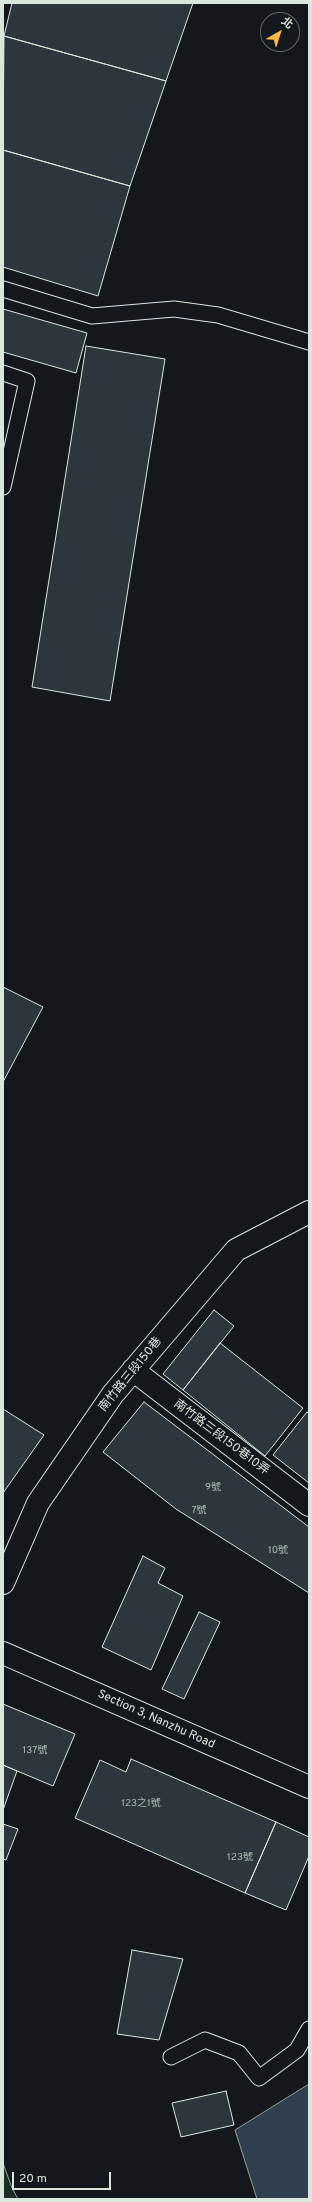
<!DOCTYPE html>
<html>
<head>
<meta charset="utf-8">
<style>
  body { margin:0 }
  #map { position:relative; width:312px; height:2202px; overflow:hidden; background:#14181c; font-family:Overpass,"Noto Sans TC",sans-serif }
  canvas { display:block }
  .frame { position:absolute; inset:0; border:4px solid #d8e6dc; pointer-events:none }
  .north { position:absolute; left:260px; top:12px; width:40px; height:40px; box-sizing:border-box; background:#14181c; border:1px solid #626a69; border-radius:50%; rotate:39deg; font-size:11px; font-weight:700; line-height:16px; text-align:center; color:#d8e6dc }
  .north::after { content:''; display:block; margin:auto; width:14px; height:18px; background:#ffb74d; clip-path:polygon(50% 0,100% 100%,50% 72%,0 100%) }
  .scale { position:absolute; left:12px; top:2172px; width:99px; height:18px; box-sizing:border-box; border:2px solid #d8e6dc; border-top:0; padding-left:5px; font-size:12px; line-height:14px; white-space:nowrap; color:#d8e6dc; -webkit-text-stroke:3px #14181c; paint-order:stroke }
</style>
</head>
<body>
<div id="map">
<canvas width="312" height="2202"></canvas>
<div class="frame"></div>
<div class="north">北</div>
<div class="scale">20 m</div>
</div>
<script>
const ctx = document.querySelector('canvas').getContext('2d');
ctx.lineJoin = 'round';
function fillPath(path, color) {
  ctx.fillStyle = color;
  ctx.fill(path, 'evenodd');
}
function shape(rows) {
  const path = new Path2D();
  for (const r of rows) {
    path.moveTo(r[0], r[1]);
    for (let i = 2; i < r.length; i += 2) path.lineTo(r[i], r[i + 1]);
  }
  return path;
}
function trace(path, color, width, dash) {
  ctx.strokeStyle = color;
  ctx.lineWidth = width;
  ctx.lineCap = dash ? 'butt' : 'round';
  ctx.setLineDash(dash || []);
  ctx.stroke(path);
}
function label(font, color, halo, rows, align = 'center') {
  ctx.font = font + ' Overpass,"Noto Sans TC",sans-serif';
  ctx.lineWidth = 3;
  ctx.setLineDash([]);
  ctx.textBaseline = 'middle';
  ctx.strokeStyle = halo;
  ctx.fillStyle = color;
  for (const [text, x, y, turn = 0] of rows) {
    ctx.save();
    ctx.translate(x, y);
    ctx.rotate((+turn || 0) * Math.PI / 180);
    ctx.textAlign = isNaN(turn) ? turn : align;
    if (halo) ctx.strokeText(text, 0, 0);
    ctx.fillText(text, 0, 0);
    ctx.restore();
  }
}
const green = shape([
  [3,2163,12,2188,18,2199,3,2199,3,2163]
]);
fillPath(green, '#1a2d24');
trace(green, '#939e99', 1);
const water = shape([
  [309,2084,309,2199,257,2199,235,2130,309,2084]
]);
fillPath(water, '#2f3f4d');
trace(water, '#939e99', 1);
const building = shape([
  [12,3,193,3,166,81,4,36,12,3],
  [4,36,166,81,130,186,3,150,4,36],
  [3,150,130,186,98,296,3,267,3,150],
  [3,309,87,333,76,373,3,352,3,309],
  [86,346,165,359,110,701,32,687,86,346],
  [3,987,43,1007,3,1082,3,987],
  [214,1310,234,1326,183,1390,163,1374,214,1310],
  [220,1343,303,1408,265,1456,183,1390,220,1343],
  [144,1402,309,1527,309,1593,176,1509,103,1452,144,1402],
  [3,1409,44,1435,3,1493,3,1409],
  [307,1412,309,1414,309,1483,273,1455,307,1412],
  [143,1556,165,1568,158,1583,183,1596,151,1670,102,1647,143,1556],
  [199,1612,220,1622,184,1699,162,1689,199,1612],
  [3,1704,75,1734,53,1786,3,1765,3,1704],
  [131,1759,276,1822,245,1893,75,1818,100,1760,126,1772,131,1759],
  [3,1765,17,1771,3,1810,3,1765],
  [276,1822,309,1837,309,1856,286,1910,245,1893,276,1822],
  [3,1824,18,1829,6,1860,3,1859,3,1824],
  [132,1950,183,1959,159,2040,117,2034,132,1950],
  [226,2091,234,2125,181,2137,172,2103,226,2091]
]);
fillPath(building, '#2c363c');
trace(building, '#d8e6dc', 1);
const lane = shape([
  [3,289,92,316,174,309,218,315,309,342],
  [3,373,27,381,3,487],
  [171,2057,205,2040,239,2053,259,2078,297,2050,309,2029]
]);
const street = shape([
  [133,1370,309,1505],
  [3,1583,38,1503,113,1394,236,1250,309,1212]
]);
const secondary = shape([
  [3,1653,309,1787]
]);
trace(lane, '#d8e6dc', 17);
trace(street, '#d8e6dc', 24);
trace(secondary, '#d8e6dc', 24);
trace(lane, '#14181c', 15);
trace(street, '#14181c', 22);
trace(secondary, '#14181c', 22);
label('10px', '#adbab4', null, [
  ["9號",213,1488],
  ["7號",199,1511],
  ["10號",278,1551],
  ["137號",35,1751],
  ["123之1號",141,1804],
  ["123號",240,1858]
]);
label('12px', '#d8e6dc', '#14181c', [
  ["南竹路三段150巷",131,1375,-51],
  ["南竹路三段150巷10弄",221,1438,37],
  ["Section 3, Nanzhu Road",156,1720,24]
]);
</script>
</body>
</html>
